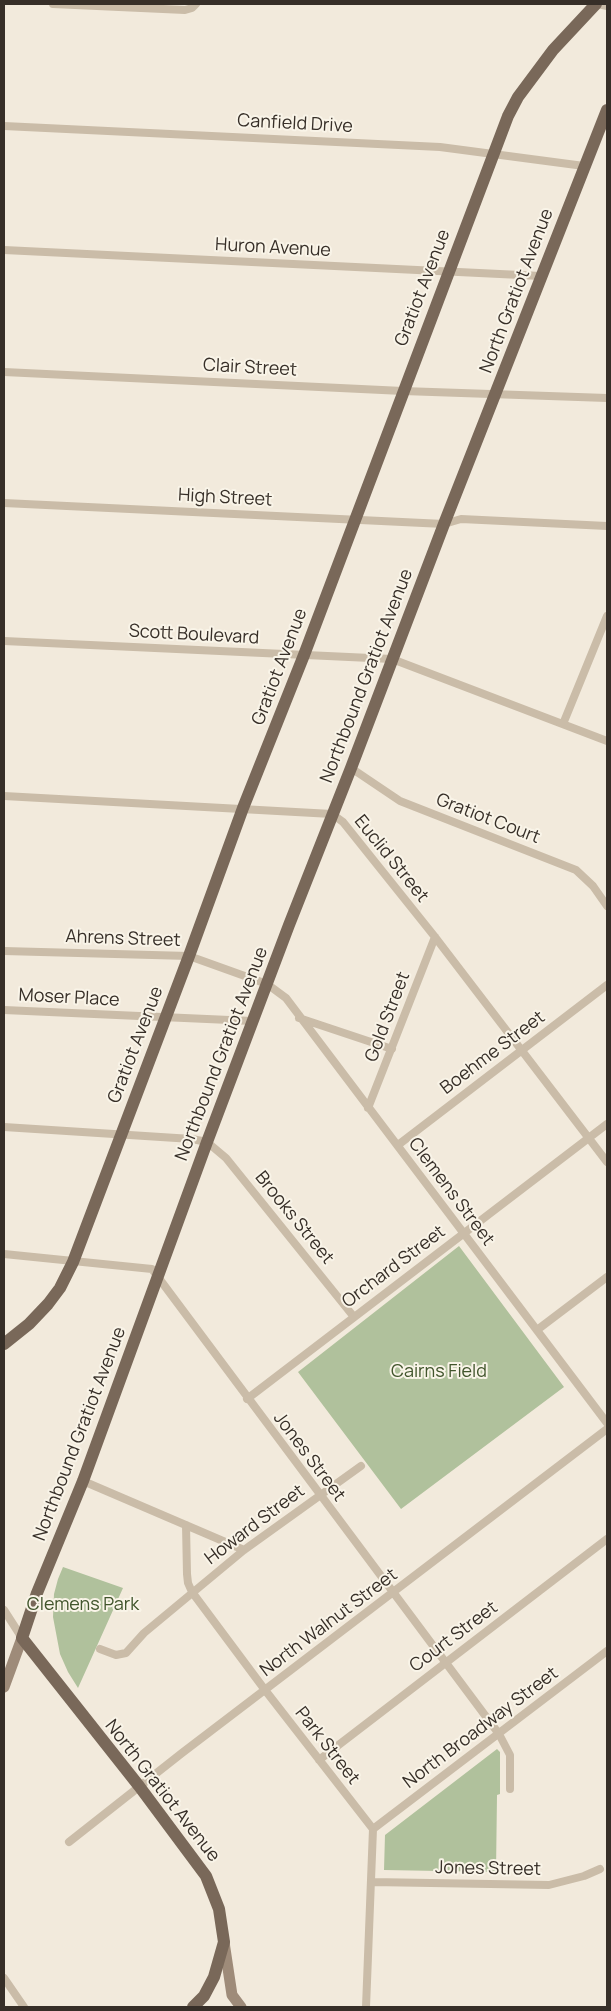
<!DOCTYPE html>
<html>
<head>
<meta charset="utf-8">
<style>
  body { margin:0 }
  #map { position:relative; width:611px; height:2011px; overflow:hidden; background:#f2eadc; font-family:Manrope,sans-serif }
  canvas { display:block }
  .frame { position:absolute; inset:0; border:5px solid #372f28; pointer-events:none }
</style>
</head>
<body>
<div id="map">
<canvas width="611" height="2011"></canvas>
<div class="frame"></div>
</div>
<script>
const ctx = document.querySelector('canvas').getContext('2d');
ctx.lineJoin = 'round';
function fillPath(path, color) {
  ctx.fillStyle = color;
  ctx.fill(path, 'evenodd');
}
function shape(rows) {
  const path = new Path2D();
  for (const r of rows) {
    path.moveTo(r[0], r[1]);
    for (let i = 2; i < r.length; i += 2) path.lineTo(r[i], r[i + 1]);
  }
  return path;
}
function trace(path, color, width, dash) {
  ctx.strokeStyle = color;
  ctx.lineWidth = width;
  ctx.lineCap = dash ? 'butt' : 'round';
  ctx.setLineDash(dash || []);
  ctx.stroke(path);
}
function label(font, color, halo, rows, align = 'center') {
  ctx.font = font + ' Manrope,sans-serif';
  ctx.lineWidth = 4;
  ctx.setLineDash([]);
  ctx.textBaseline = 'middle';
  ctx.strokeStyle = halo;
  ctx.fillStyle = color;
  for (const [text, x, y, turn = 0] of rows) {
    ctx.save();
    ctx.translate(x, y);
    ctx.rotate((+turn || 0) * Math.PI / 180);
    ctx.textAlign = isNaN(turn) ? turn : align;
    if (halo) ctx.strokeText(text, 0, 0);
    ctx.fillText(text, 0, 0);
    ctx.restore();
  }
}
fillPath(shape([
  [459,1246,564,1387,401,1509,298,1372],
  [63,1567,123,1588,78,1688,68,1672,60,1654,53,1617,54,1594,58,1579],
  [497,1749,500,1752,500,1794,497,1795,496,1872,384,1870,385,1835]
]), '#b0c19c');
trace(shape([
  [53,4,185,10,192,8,196,4],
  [598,4,607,6],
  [4,126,440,147,584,166],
  [4,250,541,276],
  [4,372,403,391,607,398],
  [4,503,444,524,461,519,607,526],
  [4,641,392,659,607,741],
  [563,724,607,616],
  [351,768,400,801,576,870,593,886,607,906],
  [4,796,332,814,343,822,435,937,607,1162],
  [4,951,189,956,267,984,286,998,607,1423],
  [4,1010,252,1021],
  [299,1018,392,1049],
  [368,1108,435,937],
  [4,1127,192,1139,207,1142,226,1158,354,1317],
  [398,1145,607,985],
  [4,1254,152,1269,499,1734,510,1755,510,1789],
  [537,1330,607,1277],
  [247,1399,607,1124],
  [83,1481,244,1550],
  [186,1525,187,1574,188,1583,192,1592,265,1690,373,1829,366,2007],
  [4,1610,22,1638],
  [100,1649,116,1655,126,1653,144,1633,244,1550,361,1466],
  [319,1760,607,1539],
  [373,1829,607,1651],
  [69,1842,182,1753,607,1429],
  [372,1882,549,1885,584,1876,600,1869],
  [4,1978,24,2007]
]), '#cabca8', 8);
trace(shape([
  [4,1687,22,1638],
  [224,1942,232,1995,241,2007]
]), '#9e8b79', 11);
trace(shape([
  [4,1344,29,1324,48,1304,60,1288,73,1262,189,956,243,808,304,655,508,116,518,97,553,50,596,4],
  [193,2007,204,1996,214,1977,224,1942,219,1909,206,1876,139,1786,22,1638,37,1593,83,1481,207,1142,289,925,351,768,444,524,607,110]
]), '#796859', 12);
label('18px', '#372f28', '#f9f4e8', [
  ["Canfield Drive",295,124,3],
  ["Huron Avenue",273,248,3],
  ["Gratiot Avenue",423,288,-69],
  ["North Gratiot Avenue",517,291,-69],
  ["Clair Street",250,368,3],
  ["High Street",225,498,3],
  ["Scott Boulevard",194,635,3],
  ["Gratiot Avenue",280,667,-69],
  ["Northbound Gratiot Avenue",367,676,-69],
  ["Gratiot Court",488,819,21],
  ["Euclid Street",391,859,51],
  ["Ahrens Street",123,939,2],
  ["Moser Place",69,998,3],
  ["Gold Street",388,1017,-69],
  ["Gratiot Avenue",136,1045,-69],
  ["Boehme Street",493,1053,-37],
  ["Northbound Gratiot Avenue",222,1054,-69],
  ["Clemens Street",451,1192,53],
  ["Brooks Street",294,1218,51],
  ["Orchard Street",394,1267,-37],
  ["Northbound Gratiot Avenue",80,1434,-69],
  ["Jones Street",309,1457,53],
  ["Howard Street",255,1525,-37],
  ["North Walnut Street",329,1623,-37],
  ["Court Street",454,1637,-37],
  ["North Broadway Street",481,1728,-37],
  ["Park Street",327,1746,52],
  ["North Gratiot Avenue",162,1791,52],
  ["Jones Street",488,1869,1]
]);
label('18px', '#41552c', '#f9f4e8', [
  ["Cairns Field",439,1372],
  ["Clemens Park",83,1605]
]);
</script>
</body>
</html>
